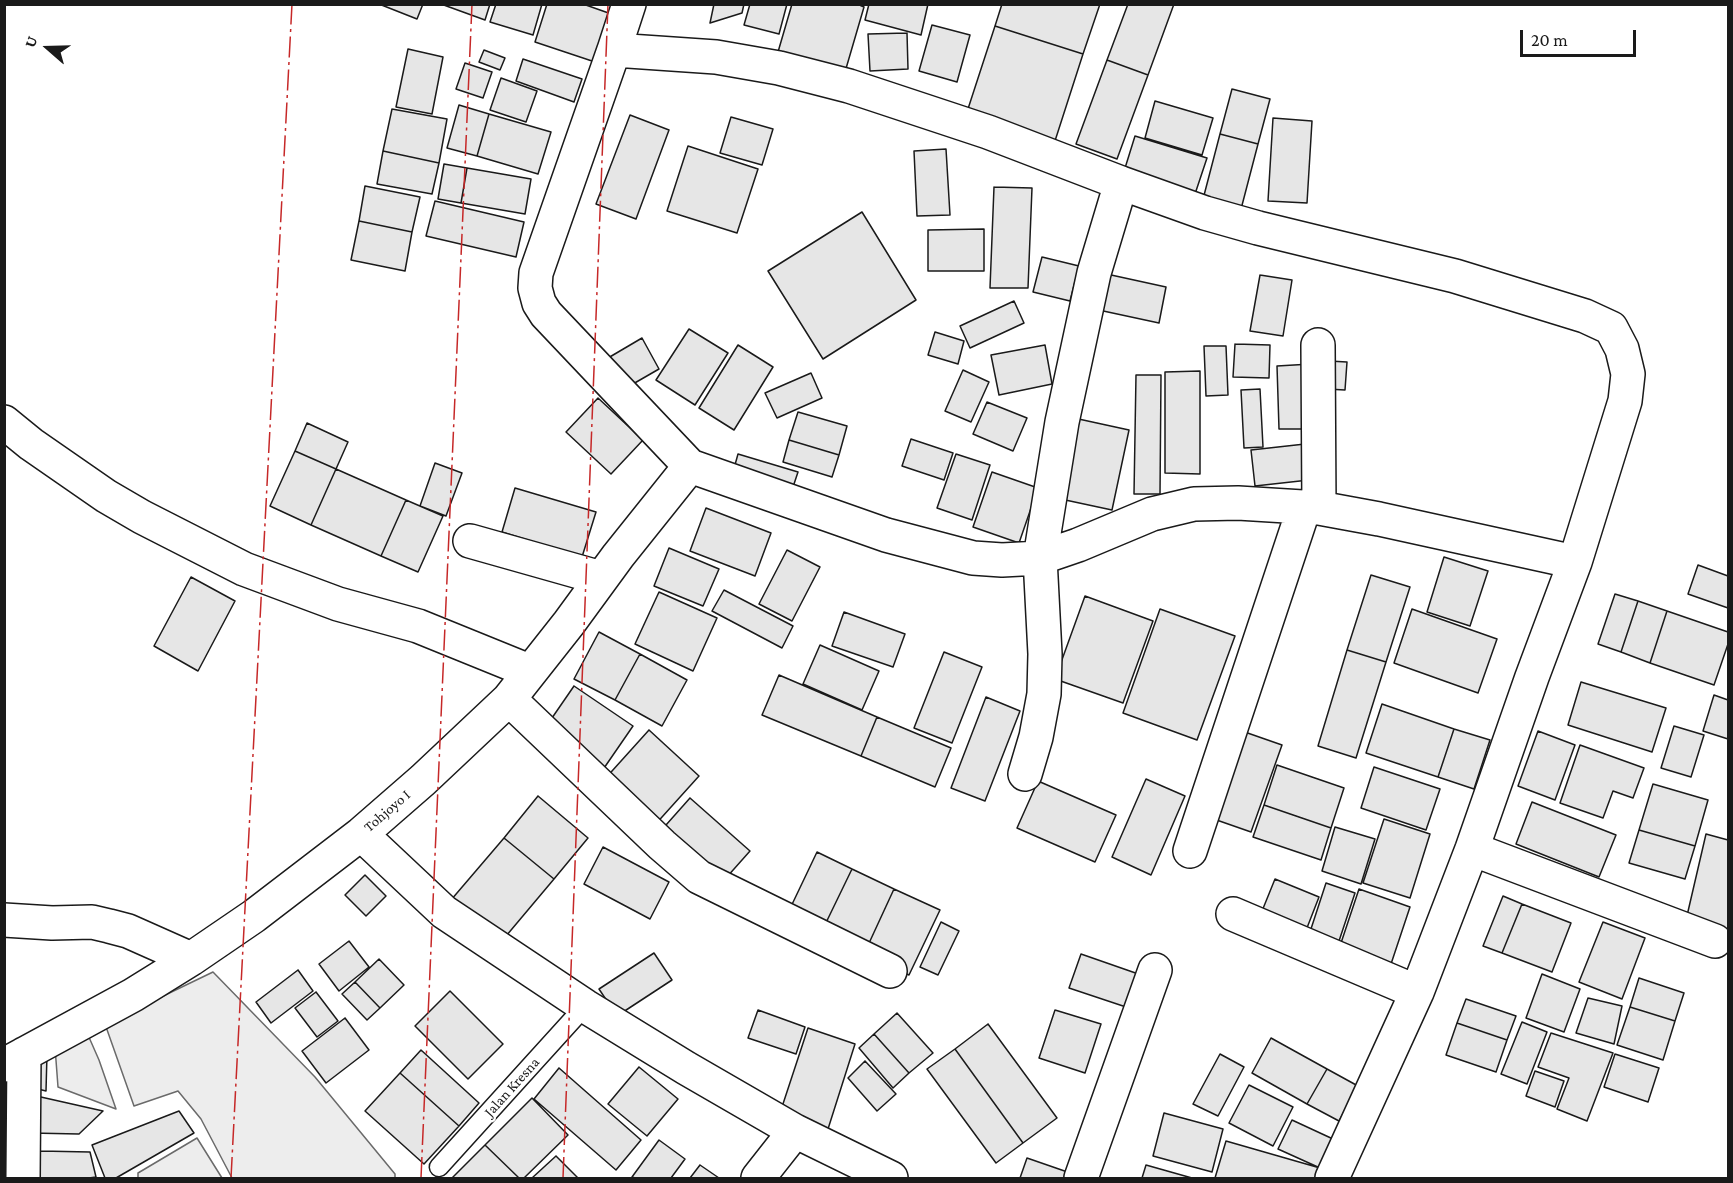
<!DOCTYPE html>
<html>
<head>
<meta charset="utf-8">
<style>
  body { margin:0 }
  #map { position:relative; width:1733px; height:1183px; overflow:hidden; background:#fff; font-family:"Crimson Pro",serif }
  canvas { display:block }
  .frame { position:absolute; inset:0; border:6px solid #1a1a1a; pointer-events:none }
  .north { position:absolute; left:18px; top:18px; width:60px; height:60px; -webkit-text-stroke:4px #fff; paint-order:stroke; rotate:290deg; font-size:16px; font-weight:700; line-height:24px; text-align:center; color:#1a1a1a }
  .north::after { content:''; display:block; margin:auto; width:21px; height:27px; background:#1a1a1a; clip-path:polygon(50% 0,100% 100%,50% 72%,0 100%) }
  .scale { position:absolute; left:1520px; top:30px; width:116px; height:27px; box-sizing:border-box; border:3px solid #1a1a1a; border-top:0; padding-left:8px; font-size:18px; line-height:21px; white-space:nowrap; color:#1a1a1a; -webkit-text-stroke:4px #fff; paint-order:stroke }
</style>
</head>
<body>
<div id="map">
<canvas width="1733" height="1183"></canvas>
<div class="frame"></div>
<div class="north">U</div>
<div class="scale">20 m</div>
</div>
<script>
const ctx = document.querySelector('canvas').getContext('2d');
ctx.lineJoin = 'round';
function fillPath(path, color) {
  ctx.fillStyle = color;
  ctx.fill(path, 'evenodd');
}
function shape(rows) {
  const path = new Path2D();
  for (const r of rows) {
    path.moveTo(r[0], r[1]);
    for (let i = 2; i < r.length; i += 2) path.lineTo(r[i], r[i + 1]);
  }
  return path;
}
function trace(path, color, width, dash) {
  ctx.strokeStyle = color;
  ctx.lineWidth = width;
  ctx.lineCap = dash ? 'butt' : 'round';
  ctx.setLineDash(dash || []);
  ctx.stroke(path);
}
function label(font, color, halo, rows, align = 'center') {
  ctx.font = font + ' "Crimson Pro",serif';
  ctx.lineWidth = 4.5;
  ctx.setLineDash([]);
  ctx.textBaseline = 'middle';
  ctx.strokeStyle = halo;
  ctx.fillStyle = color;
  for (const [text, x, y, turn = 0] of rows) {
    ctx.save();
    ctx.translate(x, y);
    ctx.rotate((+turn || 0) * Math.PI / 180);
    ctx.textAlign = isNaN(turn) ? turn : align;
    if (halo) ctx.strokeText(text, 0, 0);
    ctx.fillText(text, 0, 0);
    ctx.restore();
  }
}
const green = shape([
  [213,972,315,1077,395,1174,395,1178,232,1178,201,1119,178,1091,134,1106,105,1024,213,972],
  [88,1035,99,1060,116,1109,58,1087,55,1047,88,1035],
  [197,1138,222,1178,138,1178,138,1173,197,1138]
]);
fillPath(green, '#ededed');
trace(green, '#6a6a6a', 1.5);
const building = shape([
  [379,4,423,4,417,19,379,4],
  [441,4,490,4,485,20,441,4],
  [496,4,542,4,533,35,490,22,496,4],
  [547,4,583,4,617,16,601,64,535,42,547,4],
  [714,4,744,4,742,13,710,23,714,4],
  [750,4,787,4,779,34,744,25,750,4],
  [792,4,857,4,864,7,845,72,778,52,792,4],
  [869,4,928,4,921,35,865,20,869,4],
  [1002,4,1100,4,1083,54,995,26,1002,4],
  [1128,4,1174,4,1148,75,1107,60,1128,4],
  [932,25,970,35,957,82,919,71,932,25],
  [995,26,1083,54,1054,144,966,115,995,26],
  [907,33,908,69,870,71,868,34,907,33],
  [408,49,443,57,432,114,396,107,408,49],
  [484,50,505,58,500,70,479,62,484,50],
  [523,59,582,79,574,102,516,81,523,59],
  [1107,60,1148,75,1117,159,1076,144,1107,60],
  [465,63,492,72,483,98,456,89,465,63],
  [501,78,537,91,526,122,490,110,501,78],
  [1232,89,1270,99,1258,144,1220,134,1232,89],
  [1155,101,1213,118,1202,155,1145,138,1155,101],
  [459,105,489,114,477,156,447,148,459,105],
  [392,109,447,119,439,163,383,151,392,109],
  [489,114,551,132,538,174,477,156,489,114],
  [630,115,669,130,636,219,596,204,630,115],
  [731,117,773,129,762,165,720,153,731,117],
  [1273,118,1312,121,1307,203,1268,201,1273,118],
  [1220,134,1258,144,1240,213,1202,203,1220,134],
  [1135,136,1207,158,1192,203,1121,181,1135,136],
  [688,146,758,169,737,233,667,211,688,146],
  [946,149,950,215,917,216,914,151,946,149],
  [383,151,439,163,432,194,377,184,383,151],
  [444,164,467,168,461,203,438,199,444,164],
  [467,168,531,179,525,214,461,203,467,168],
  [365,186,420,197,412,232,359,221,365,186],
  [994,187,1032,188,1028,288,990,288,994,187],
  [435,201,524,222,516,257,426,236,435,201],
  [862,212,916,300,823,359,768,271,862,212],
  [359,221,412,232,405,271,351,260,359,221],
  [984,229,984,271,928,271,928,230,984,229],
  [1042,257,1079,266,1070,301,1033,292,1042,257],
  [1102,273,1166,287,1159,323,1094,309,1102,273],
  [1260,275,1292,280,1283,336,1250,331,1260,275],
  [1014,301,1024,323,970,348,960,326,1014,301],
  [689,329,728,353,695,405,656,380,689,329],
  [935,332,964,341,958,364,928,355,935,332],
  [642,338,659,369,626,388,608,358,642,338],
  [1235,344,1270,345,1269,378,1233,377,1235,344],
  [738,345,773,367,734,430,699,408,738,345],
  [1045,345,1052,384,999,395,991,355,1045,345],
  [1204,346,1226,346,1228,395,1206,396,1204,346],
  [1329,361,1347,362,1345,390,1327,389,1329,361],
  [1311,364,1312,429,1279,429,1277,366,1311,364],
  [963,370,989,382,971,422,945,411,963,370],
  [1200,371,1200,474,1165,473,1165,372,1200,371],
  [811,373,822,398,777,418,765,393,811,373],
  [1136,375,1161,375,1160,494,1134,494,1136,375],
  [1260,389,1263,447,1244,448,1241,390,1260,389],
  [598,398,643,440,611,474,566,432,598,398],
  [987,402,1027,418,1013,451,973,434,987,402],
  [798,412,847,426,839,455,789,440,798,412],
  [1074,418,1129,430,1112,510,1056,498,1074,418],
  [307,423,348,442,336,469,295,451,307,423],
  [911,439,953,453,944,480,902,466,911,439],
  [789,440,839,455,832,477,783,462,789,440],
  [1305,444,1309,480,1255,486,1251,450,1305,444],
  [295,451,336,469,311,525,270,506,295,451],
  [738,454,798,472,792,490,733,472,738,454],
  [956,454,990,465,972,520,937,508,956,454],
  [435,463,462,473,446,516,420,506,435,463],
  [336,469,406,500,381,556,311,525,336,469],
  [992,472,1038,488,1019,543,973,527,992,472],
  [515,488,596,512,582,557,502,532,515,488],
  [406,500,443,516,418,572,381,556,406,500],
  [706,508,771,533,755,576,690,551,706,508],
  [669,548,719,569,703,606,654,586,669,548],
  [787,550,820,567,792,621,759,604,787,550],
  [1444,557,1488,571,1470,626,1427,612,1444,557],
  [1698,565,1728,576,1728,608,1688,594,1698,565],
  [1371,575,1410,587,1386,662,1347,650,1371,575],
  [191,577,235,601,198,671,154,646,191,577],
  [724,590,793,626,782,648,712,611,724,590],
  [659,592,717,618,693,671,635,644,659,592],
  [1615,594,1638,601,1621,652,1598,644,1615,594],
  [1085,596,1153,621,1123,703,1055,679,1085,596],
  [1638,601,1667,611,1650,663,1621,652,1638,601],
  [1160,609,1235,636,1197,740,1123,713,1160,609],
  [1412,609,1497,639,1478,693,1394,663,1412,609],
  [1667,611,1728,632,1728,644,1714,685,1650,663,1667,611],
  [844,612,905,634,893,667,832,646,844,612],
  [599,632,640,654,615,700,574,679,599,632],
  [820,645,879,671,862,710,803,684,820,645],
  [1347,650,1386,662,1356,758,1318,746,1347,650],
  [944,652,982,667,952,743,914,728,944,652],
  [640,654,687,680,662,726,615,700,640,654],
  [779,675,877,717,861,756,762,715,779,675],
  [1581,682,1666,708,1652,752,1568,725,1581,682],
  [574,686,633,726,602,771,543,731,574,686],
  [1714,695,1728,700,1728,739,1703,731,1714,695],
  [986,697,1020,711,985,801,951,788,986,697],
  [1382,704,1454,729,1438,777,1366,753,1382,704],
  [877,717,951,748,935,787,861,756,877,717],
  [1674,726,1704,735,1691,777,1661,768,1674,726],
  [1454,729,1490,740,1474,789,1438,777,1454,729],
  [649,730,699,776,653,827,603,781,649,730],
  [1239,730,1282,745,1251,832,1208,817,1239,730],
  [1538,731,1575,745,1555,800,1518,786,1538,731],
  [1580,745,1644,768,1633,798,1613,791,1603,818,1560,803,1580,745],
  [1277,765,1344,788,1331,828,1264,805,1277,765],
  [1374,767,1440,789,1426,830,1361,808,1374,767],
  [1146,779,1185,796,1151,875,1112,857,1146,779],
  [1038,781,1116,815,1095,862,1017,828,1038,781],
  [1653,784,1708,800,1695,846,1639,830,1653,784],
  [538,796,588,838,554,879,504,838,538,796],
  [690,798,750,851,718,887,658,834,690,798],
  [1532,802,1616,835,1599,877,1516,844,1532,802],
  [1264,805,1331,828,1321,860,1253,837,1264,805],
  [1384,819,1430,834,1410,898,1363,883,1384,819],
  [1335,827,1375,839,1361,884,1322,871,1335,827],
  [1639,830,1695,846,1685,879,1629,863,1639,830],
  [1706,834,1728,840,1728,930,1686,920,1706,834],
  [504,838,554,879,501,942,451,900,504,838],
  [603,847,669,882,650,919,584,884,603,847],
  [817,852,852,869,821,933,786,917,817,852],
  [852,869,894,889,864,954,821,933,852,869],
  [365,875,386,896,366,916,345,895,365,875],
  [1275,879,1319,897,1305,933,1260,916,1275,879],
  [1326,883,1355,893,1337,947,1308,938,1326,883],
  [894,889,940,910,909,975,864,954,894,889],
  [1359,889,1410,907,1389,970,1338,952,1359,889],
  [1503,896,1522,904,1502,953,1483,946,1503,896],
  [1522,904,1571,923,1552,972,1502,953,1522,904],
  [941,922,959,931,938,975,920,967,941,922],
  [1603,922,1645,938,1622,999,1579,982,1603,922],
  [349,941,369,967,339,991,319,964,349,941],
  [654,953,672,980,617,1016,599,989,654,953],
  [1081,954,1147,977,1135,1010,1069,988,1081,954],
  [379,959,404,985,380,1008,355,982,379,959],
  [298,970,313,991,271,1023,256,1002,298,970],
  [1542,974,1580,989,1564,1032,1526,1018,1542,974],
  [1639,978,1684,993,1675,1021,1630,1007,1639,978],
  [355,982,380,1008,367,1020,342,994,355,982],
  [450,991,503,1044,468,1079,415,1026,450,991],
  [316,992,338,1021,317,1037,295,1008,316,992],
  [1588,998,1622,1006,1614,1044,1576,1033,1588,998],
  [1466,999,1516,1016,1507,1040,1457,1023,1466,999],
  [1630,1007,1675,1021,1663,1060,1617,1045,1630,1007],
  [758,1010,805,1027,796,1054,748,1038,758,1010],
  [1055,1010,1101,1024,1085,1073,1039,1058,1055,1010],
  [897,1013,933,1053,909,1073,874,1034,897,1013],
  [345,1018,369,1050,326,1083,302,1051,345,1018],
  [1522,1022,1547,1032,1527,1084,1501,1074,1522,1022],
  [1457,1023,1507,1040,1496,1072,1446,1055,1457,1023],
  [988,1024,1057,1118,1023,1143,955,1049,988,1024],
  [808,1028,855,1044,828,1129,780,1113,808,1028],
  [1551,1033,1613,1053,1587,1121,1557,1109,1569,1078,1538,1067,1551,1033],
  [874,1034,909,1073,893,1088,859,1048,874,1034],
  [1271,1038,1327,1069,1307,1104,1252,1073,1271,1038],
  [955,1049,1023,1143,996,1163,927,1069,955,1049],
  [421,1050,479,1103,459,1126,400,1073,421,1050],
  [47,1054,46,1091,30,1087,27,1057,47,1054],
  [1220,1054,1244,1067,1218,1116,1193,1104,1220,1054],
  [1615,1054,1659,1068,1648,1102,1604,1087,1615,1054],
  [865,1061,896,1094,877,1111,848,1078,865,1061],
  [639,1067,678,1099,647,1136,608,1104,639,1067],
  [559,1068,641,1140,616,1170,534,1099,559,1068],
  [1327,1069,1358,1086,1339,1121,1307,1104,1327,1069],
  [1535,1071,1564,1081,1555,1107,1526,1096,1535,1071],
  [400,1073,459,1126,424,1164,365,1111,400,1073],
  [4,1079,20,1079,21,1117,4,1118,4,1079],
  [1249,1085,1293,1107,1273,1146,1229,1123,1249,1085],
  [32,1095,103,1111,79,1134,30,1133,32,1095],
  [532,1098,568,1135,524,1178,519,1178,485,1145,532,1098],
  [179,1111,194,1133,116,1178,105,1178,92,1145,179,1111],
  [1164,1113,1223,1129,1212,1172,1153,1156,1164,1113],
  [1292,1120,1333,1139,1320,1168,1278,1149,1292,1120],
  [659,1140,685,1159,671,1178,635,1178,632,1177,659,1140],
  [1226,1141,1320,1168,1317,1178,1215,1178,1226,1141],
  [485,1145,519,1178,452,1178,485,1145],
  [40,1151,90,1152,96,1177,89,1178,37,1178,40,1151],
  [556,1156,578,1178,532,1178,556,1156],
  [1027,1158,1079,1176,1078,1178,1020,1178,1027,1158],
  [700,1165,719,1178,690,1178,700,1165],
  [1146,1165,1192,1178,1142,1178,1146,1165]
]);
fillPath(building, '#e6e6e6');
trace(building, '#1a1a1a', 1.5);
const lane = shape([
  [439,1167,585,1006]
]);
const street = shape([
  [614,50,629,4],
  [1318,345,1319,508],
  [4,422,31,444,106,496,142,517,244,569,338,604,418,626,529,671],
  [470,541,601,578],
  [509,699,662,845,699,877,890,971],
  [1025,774,1036,737,1044,694,1045,654,1040,558,1062,422,1094,273,1121,183],
  [361,834,444,912,585,1006,686,1068,795,1131,891,1178],
  [1472,849,1715,941],
  [1190,851,1304,508],
  [1233,914,1417,992],
  [4,920,52,923,92,922,109,926,128,931,191,959],
  [4,1065,133,995,191,959,254,916,361,834,423,780,509,699,569,623,618,556,690,466],
  [23,1178,24,1054],
  [758,1178,795,1131],
  [1081,1178,1155,970],
  [1332,1178,1417,992,1472,849,1532,677,1575,562,1625,401,1628,374,1622,349,1611,328,1585,316,1455,276,1258,228,1205,213,1121,183,988,132,849,86,779,68,716,57,614,50,536,273,535,288,539,303,546,314,690,466,886,535,973,558,1002,560,1040,558,1078,545,1152,514,1194,504,1238,503,1319,508,1379,519,1575,562]
]);
trace(lane, '#1a1a1a', 21);
trace(street, '#1a1a1a', 36);
trace(lane, '#fff', 18);
trace(street, '#fff', 33);
trace(shape([
  [231,1178,292,4],
  [421,1178,472,4],
  [563,1178,608,4]
]), '#c62828', 1.5, [21, 4.5, 3, 4.5]);
label('15px', '#1a1a1a', '#fff', [
  ["Tohjoyo I",387,811,-41],
  ["Jalan Kresna",512,1087,-48]
]);
</script>
</body>
</html>
